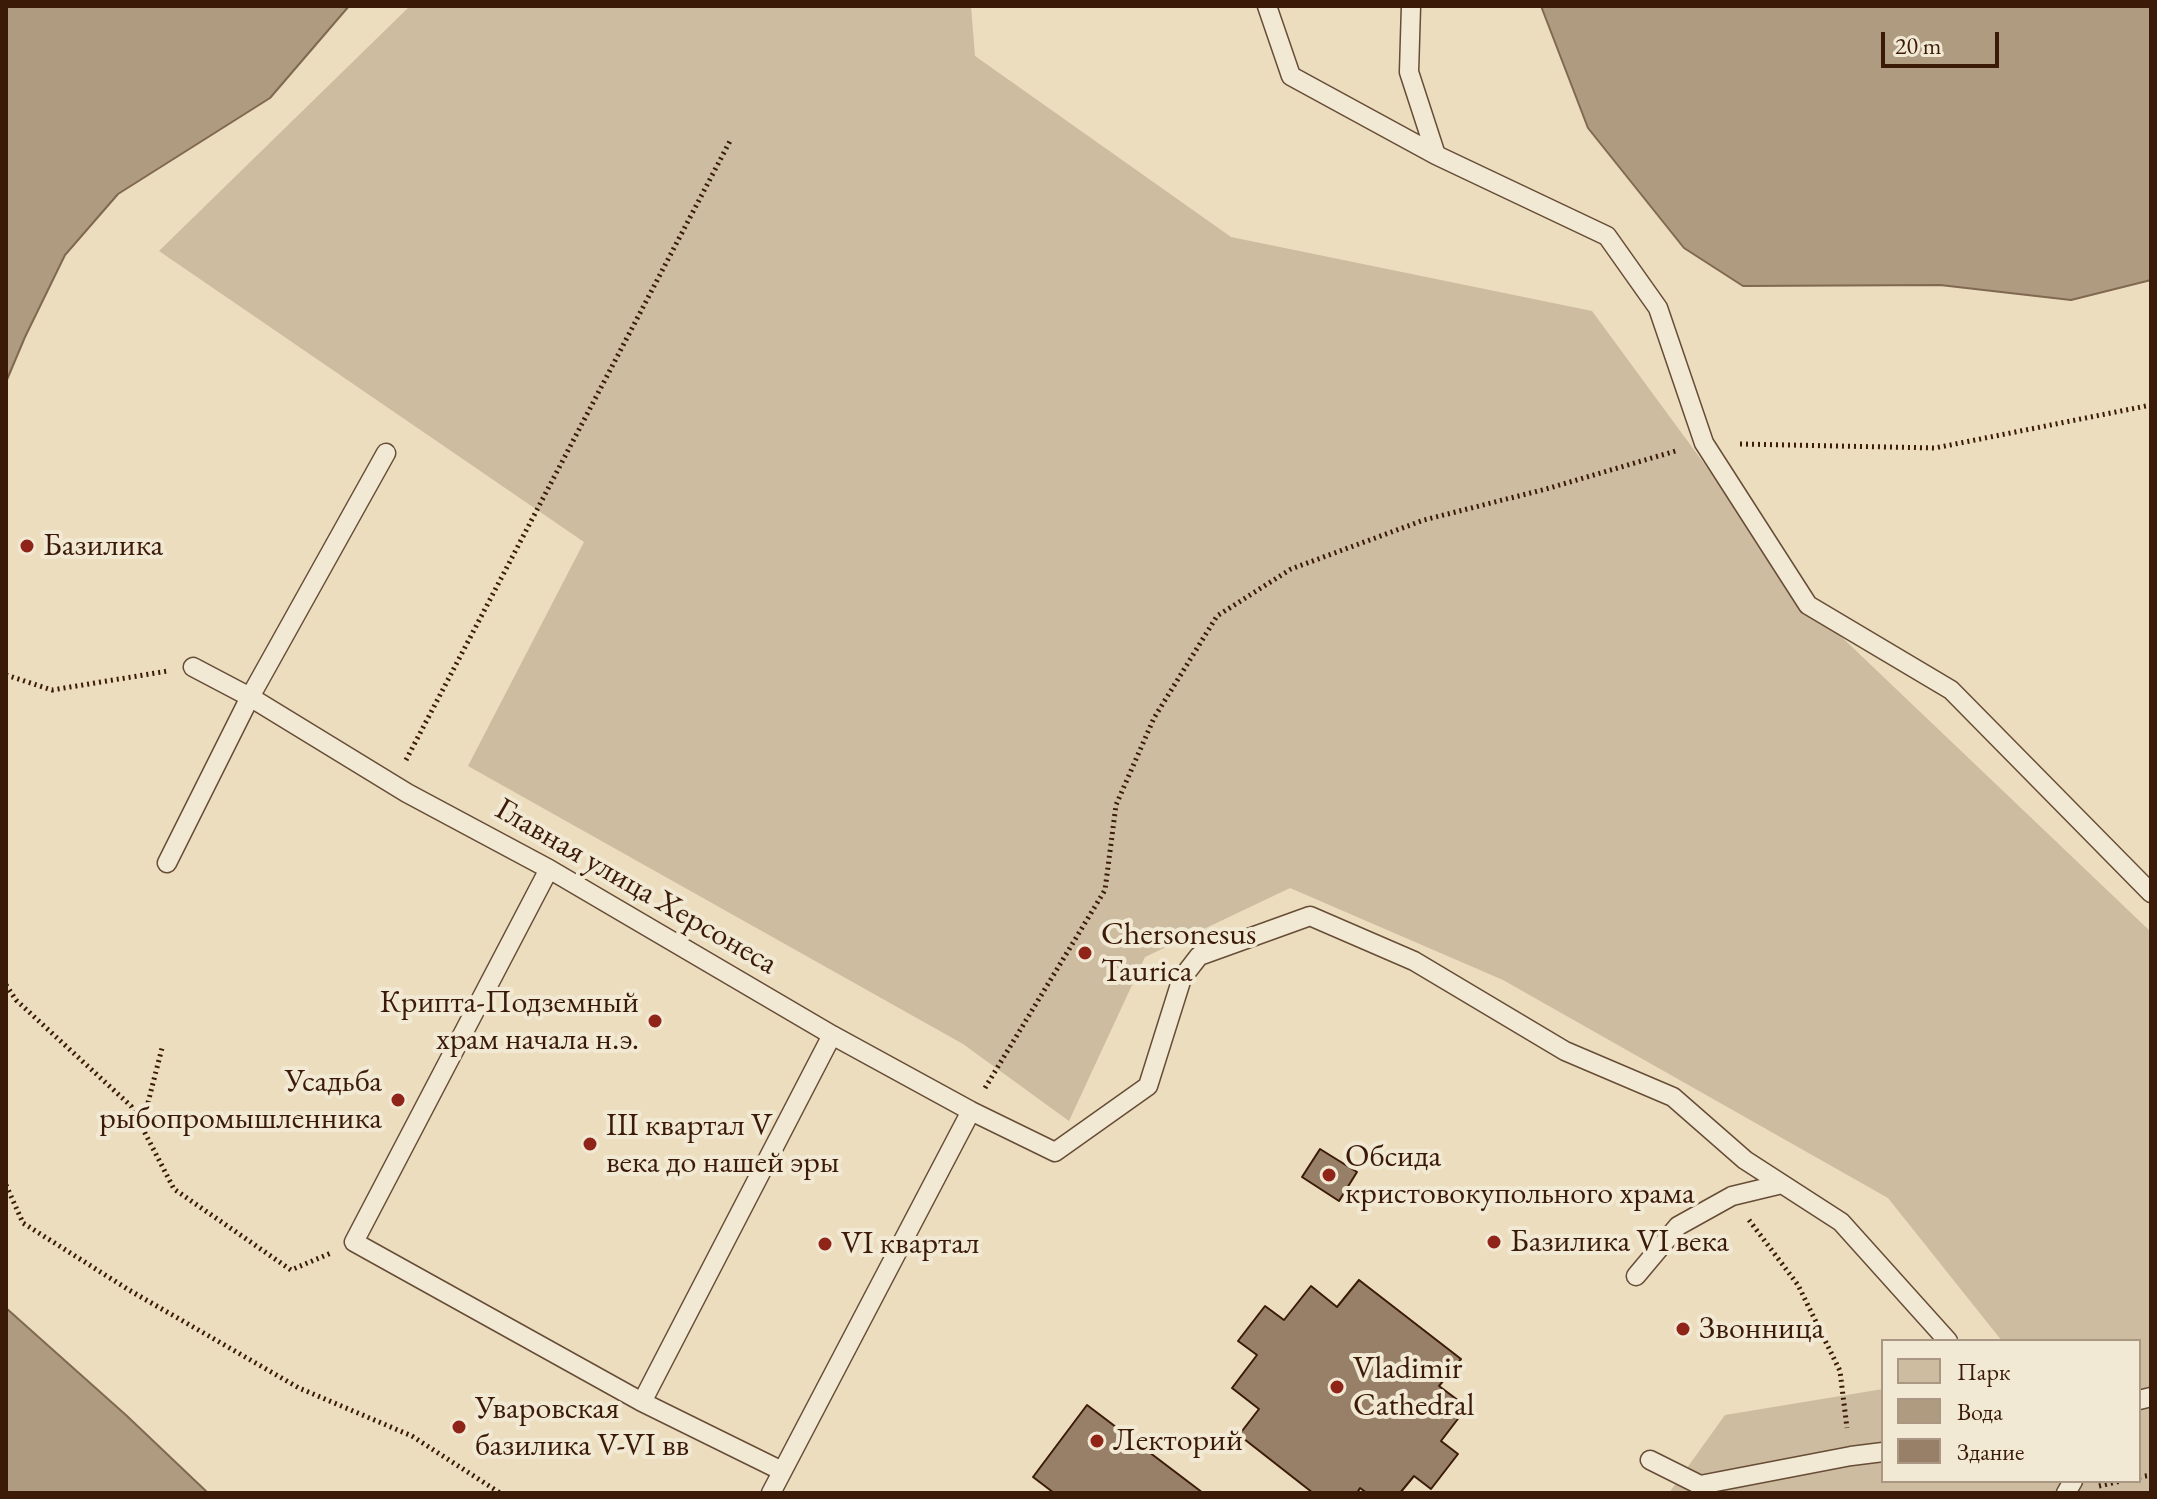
<!DOCTYPE html>
<html>
<head>
<meta charset="utf-8">
<style>
  body { margin:0 }
  #map { position:relative; width:2157px; height:1499px; overflow:hidden; background:#ebddbe; font-family:"EB Garamond",serif }
  canvas { display:block }
  .frame { position:absolute; inset:0; border:8px solid #3b1b08; pointer-events:none }
  .legend { position:absolute; left:1881px; top:1339px; width:260px; height:144px; box-sizing:border-box; background:#f2e9d5; border:2px solid #a99783; margin:0; padding:10px 14px; list-style:none; font-size:24px; color:#3b1b08 }
  .legend li { display:flex; align-items:center; gap:16px; height:40px }
  .legend b { width:40px; border:2px solid #a99783 }
  .scale { position:absolute; left:1881px; top:32px; width:118px; height:36px; box-sizing:border-box; border:4px solid #3b1b08; border-top:0; padding-left:10px; font-size:24px; line-height:28px; white-space:nowrap; color:#3b1b08; -webkit-text-stroke:6px #f2e9d5; paint-order:stroke }
</style>
</head>
<body>
<div id="map">
<canvas width="2157" height="1499"></canvas>
<div class="frame"></div>
<ul class="legend">
<li><b style="height:22px;background:#cdbc9f"></b>Парк</li>
<li><b style="height:22px;background:#af9b80"></b>Вода</li>
<li><b style="height:22px;background:#978067"></b>Здание</li>
</ul>
<div class="scale">20 m</div>
</div>
<script>
const ctx = document.querySelector('canvas').getContext('2d');
ctx.lineJoin = 'round';
function fillPath(path, color) {
  ctx.fillStyle = color;
  ctx.fill(path, 'evenodd');
}
function shape(rows) {
  const path = new Path2D();
  for (const r of rows) {
    path.moveTo(r[0], r[1]);
    for (let i = 2; i < r.length; i += 2) path.lineTo(r[i], r[i + 1]);
  }
  return path;
}
function trace(path, color, width, dash) {
  ctx.strokeStyle = color;
  ctx.lineWidth = width;
  ctx.lineCap = dash ? 'butt' : 'round';
  ctx.setLineDash(dash || []);
  ctx.stroke(path);
}
function label(font, color, halo, rows, align = 'center') {
  ctx.font = font + ' "EB Garamond",serif';
  ctx.lineWidth = 8;
  ctx.setLineDash([]);
  ctx.textBaseline = 'middle';
  ctx.strokeStyle = halo;
  ctx.fillStyle = color;
  for (const [text, x, y, turn = 0] of rows) {
    ctx.save();
    ctx.translate(x, y);
    ctx.rotate((+turn || 0) * Math.PI / 180);
    ctx.textAlign = isNaN(turn) ? turn : align;
    if (halo) ctx.strokeText(text, 0, 0);
    ctx.fillText(text, 0, 0);
    ctx.restore();
  }
}
fillPath(shape([
  [410,6,971,6,975,56,1231,237,1592,311,1808,605,2151,932,2151,1493,1669,1493,1725,1415,1883,1389,1883,1481,2139,1481,2139,1341,2002,1341,1888,1198,1503,980,1290,888,1145,957,1069,1121,963,1044,468,766,584,542,159,251]
]), '#cdbc9f');
const water = shape([
  [6,6,349,6,270,98,118,194,65,255,25,337,6,382,6,6],
  [1541,6,2151,6,2151,280,2071,300,1940,285,1743,286,1684,248,1588,128,1541,6],
  [6,1308,127,1416,208,1493,6,1493,6,1308]
]);
fillPath(water, '#af9b80');
trace(water, '#816850', 2);
const building = shape([
  [1320,1149,1357,1172,1339,1201,1302,1177,1320,1149],
  [1359,1280,1461,1359,1439,1386,1467,1407,1441,1441,1458,1454,1431,1489,1414,1476,1400,1493,1367,1493,1360,1488,1357,1493,1313,1493,1239,1435,1259,1409,1232,1388,1257,1355,1238,1341,1265,1306,1284,1320,1311,1286,1337,1307,1359,1280],
  [1087,1405,1203,1493,1054,1493,1033,1477,1087,1405]
]);
fillPath(building, '#978067');
trace(building, '#3b1b08', 2);
const service = shape([
  [1267,6,1291,76,1436,155],
  [1411,6,1409,72,1436,155,1607,236,1658,308,1704,443,1808,605,1951,690,2151,893],
  [193,667,250,697,407,793,549,869,832,1035,971,1111,1055,1152,1148,1086,1182,978,1199,956,1310,916,1414,961,1565,1051,1673,1097,1745,1160,1841,1222,1948,1341],
  [167,863,250,697,386,453],
  [549,869,354,1242,642,1402,782,1471],
  [1636,1276,1678,1226,1732,1196,1782,1184],
  [2139,1400,2151,1397],
  [642,1402,832,1035],
  [1650,1460,1708,1489],
  [1700,1485,1851,1456,1883,1452],
  [771,1493,971,1111],
  [2066,1493,2073,1481]
]);
trace(service, '#674c36', 21);
trace(shape([
  [1740,444,1935,448,2151,405],
  [6,675,52,690,168,671],
  [406,760,730,141],
  [6,985,16,1000,131,1106,174,1189,291,1270,331,1253],
  [985,1088,1105,890,1116,805,1154,718,1217,616,1291,569,1424,520,1546,489,1679,450],
  [142,1126,162,1048],
  [6,1185,23,1223,129,1290,299,1388,412,1436,500,1493],
  [1749,1220,1798,1285,1840,1371,1847,1428],
  [2139,1477,2151,1475],
  [2099,1486,2121,1481]
]), '#3b1b08', 5, [2, 4]);
trace(service, '#f2e9d5', 18);
for (const [x, y, r, color] of [
  [27,546,8,"#8f2418"],
  [1085,953,8,"#8f2418"],
  [655,1021,8,"#8f2418"],
  [398,1100,8,"#8f2418"],
  [590,1144,8,"#8f2418"],
  [1329,1175,8,"#8f2418"],
  [1494,1242,8,"#8f2418"],
  [825,1244,8,"#8f2418"],
  [1683,1329,8,"#8f2418"],
  [1337,1387,8,"#8f2418"],
  [459,1427,8,"#8f2418"],
  [1097,1441,8,"#8f2418"]
]) {
  const dot = new Path2D();
  dot.arc(x, y, r, 0, 2 * Math.PI);
  ctx.fillStyle = color;
  ctx.fill(dot);
  trace(dot, '#f2e9d5', 3);
}
label('32px', '#3b1b08', '#f2e9d5', [
  ["Базилика",43,546],
  ["Chersonesus",1101,935],
  ["Taurica",1101,972],
  ["Крипта-Подземный",639,1003,"right"],
  ["храм начала н.э.",639,1040,"right"],
  ["Усадьба",382,1082,"right"],
  ["рыбопромышленника",382,1119,"right"],
  ["III квартал V",606,1126],
  ["века до нашей эры",606,1163],
  ["Обсида",1345,1157],
  ["кристовокупольного храма",1345,1194],
  ["Базилика VI века",1510,1242],
  ["VI квартал",841,1244],
  ["Звонница",1699,1329],
  ["Vladimir",1353,1369],
  ["Cathedral",1353,1406],
  ["Уваровская",475,1409],
  ["базилика V-VI вв",475,1446],
  ["Лекторий",1113,1441]
], 'left');
label('32px', '#3b1b08', '#f2e9d5', [
  ["Главная улица Херсонеса",636,887,30]
]);
</script>
</body>
</html>
